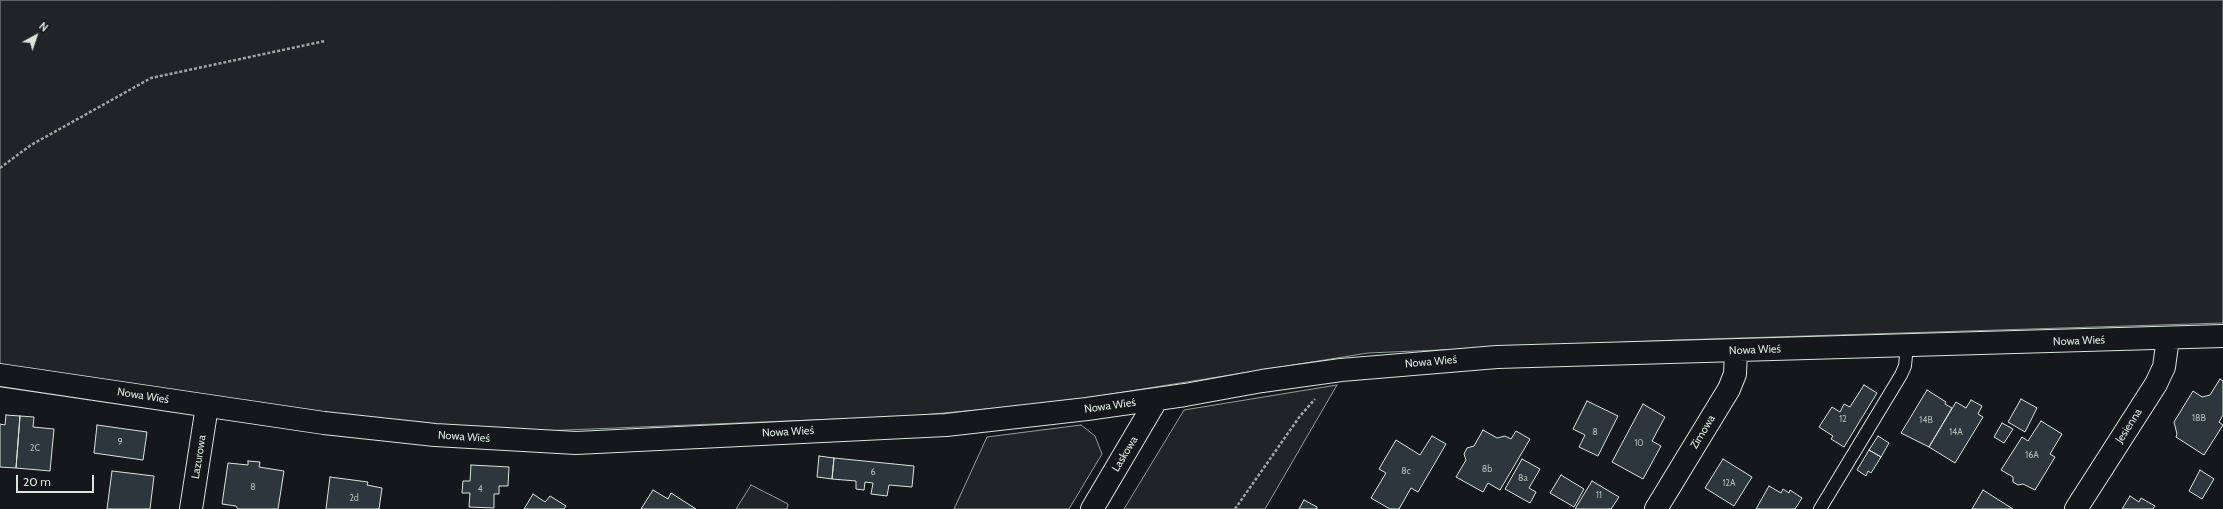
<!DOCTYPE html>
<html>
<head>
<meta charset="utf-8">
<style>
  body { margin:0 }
  #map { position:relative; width:2223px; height:509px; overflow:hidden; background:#14181c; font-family:Cabin,sans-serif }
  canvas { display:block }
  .north { position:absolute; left:16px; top:16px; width:40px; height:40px; -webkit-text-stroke:3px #14181c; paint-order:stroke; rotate:40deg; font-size:11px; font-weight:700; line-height:16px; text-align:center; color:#d8e6dc }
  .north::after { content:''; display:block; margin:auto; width:14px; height:18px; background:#d8e6dc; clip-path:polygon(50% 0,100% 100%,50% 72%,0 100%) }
  .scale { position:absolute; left:16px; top:475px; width:78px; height:18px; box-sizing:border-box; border:2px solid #d8e6dc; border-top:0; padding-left:5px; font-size:12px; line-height:14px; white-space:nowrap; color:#d8e6dc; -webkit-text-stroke:3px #14181c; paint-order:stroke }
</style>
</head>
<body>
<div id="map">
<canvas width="2223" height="509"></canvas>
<div class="north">N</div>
<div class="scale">20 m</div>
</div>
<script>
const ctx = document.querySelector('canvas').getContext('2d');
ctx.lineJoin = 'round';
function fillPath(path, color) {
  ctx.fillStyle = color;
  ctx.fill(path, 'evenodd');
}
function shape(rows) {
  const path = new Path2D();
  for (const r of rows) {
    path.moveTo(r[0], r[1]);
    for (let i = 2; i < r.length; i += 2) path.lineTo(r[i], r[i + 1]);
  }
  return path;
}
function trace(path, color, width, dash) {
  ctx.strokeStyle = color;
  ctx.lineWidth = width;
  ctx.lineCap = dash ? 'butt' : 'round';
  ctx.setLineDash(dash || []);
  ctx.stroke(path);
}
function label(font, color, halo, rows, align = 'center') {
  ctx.font = font + ' Cabin,sans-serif';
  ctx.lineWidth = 3;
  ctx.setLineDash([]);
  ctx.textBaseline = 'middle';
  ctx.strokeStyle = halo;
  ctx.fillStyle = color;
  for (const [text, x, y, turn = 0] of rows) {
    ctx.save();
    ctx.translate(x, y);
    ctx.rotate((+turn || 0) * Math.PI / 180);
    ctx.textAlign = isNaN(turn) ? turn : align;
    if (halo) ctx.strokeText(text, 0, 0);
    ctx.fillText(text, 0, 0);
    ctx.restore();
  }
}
const green = shape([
  [0,0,2223,0,2223,323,1677,340,1368,353,1055,403,911,416,541,431,422,426,192,396,0,365,0,0],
  [1337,385,1265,509,1124,509,1184,410,1337,385],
  [1081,425,1095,436,1102,454,1069,509,954,509,987,437,1081,425],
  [751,485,788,504,787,509,736,509,751,485]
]);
fillPath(green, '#202428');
trace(green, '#939e99', 1);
const building = shape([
  [2220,379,2223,381,2223,415,2219,422,2223,425,2204,455,2176,437,2177,434,2174,422,2193,391,2202,397,2210,395,2220,379],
  [1864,385,1877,393,1844,447,1831,439,1833,436,1819,427,1832,407,1840,412,1844,404,1850,407,1864,385],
  [1927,390,1946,402,1945,404,1952,408,1929,447,1901,433,1927,390],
  [2021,399,2037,408,2025,432,2008,422,2021,399],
  [1971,400,1982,406,1978,414,1983,417,1955,463,1929,447,1956,402,1966,408,1971,400],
  [1587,401,1618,416,1598,456,1579,447,1585,435,1573,429,1587,401],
  [1643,404,1665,417,1652,441,1661,446,1643,479,1612,462,1643,404],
  [6,415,20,416,16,468,0,467,0,424,5,425,6,415],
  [20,416,34,417,33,427,54,429,50,471,16,468,20,416],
  [2041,421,2062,434,2050,454,2055,457,2035,490,2023,484,2018,485,2013,482,2013,477,2001,470,2022,437,2028,441,2041,421],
  [2002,423,2013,429,2004,443,1994,437,2002,423],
  [97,425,147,432,143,460,94,453,97,425],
  [1483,430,1497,438,1505,436,1511,439,1516,431,1530,439,1500,490,1488,483,1483,492,1456,477,1466,460,1464,454,1467,448,1474,446,1483,430],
  [1432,436,1446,444,1418,492,1411,488,1399,509,1390,509,1371,498,1386,473,1379,469,1396,440,1420,455,1432,436],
  [1878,436,1889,443,1881,457,1869,450,1878,436],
  [1869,450,1881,457,1871,473,1868,471,1866,476,1857,470,1869,450],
  [819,456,834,458,832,479,817,477,819,456],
  [834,458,914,466,912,487,889,485,887,496,871,494,873,483,865,482,864,490,856,489,856,481,832,479,834,458],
  [1522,459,1540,469,1529,488,1536,492,1530,503,1505,489,1522,459],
  [1723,459,1752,477,1734,506,1705,488,1723,459],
  [248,461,260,462,259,467,284,471,278,509,238,509,236,506,222,504,228,463,248,465,248,461],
  [471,465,509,467,508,486,499,486,499,494,494,494,494,508,469,507,470,493,462,493,463,481,470,481,471,465],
  [2200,470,2214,479,2202,499,2189,491,2200,470],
  [112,471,154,476,150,509,107,509,112,471],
  [1561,475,1584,489,1574,507,1550,493,1561,475],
  [330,477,368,482,367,485,382,488,379,509,326,509,330,477],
  [1592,481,1619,497,1611,509,1575,509,1592,481],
  [1769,486,1781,493,1783,489,1789,493,1790,490,1802,498,1795,509,1756,509,1769,486],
  [653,490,668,499,671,493,696,509,641,509,653,490],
  [1983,490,2013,509,1972,509,1983,490],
  [533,494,545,502,550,496,566,506,564,509,524,509,533,494],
  [2130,496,2139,502,2141,498,2155,506,2153,509,2122,509,2130,496],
  [1304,500,1317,507,1317,509,1299,509,1304,500]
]);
fillPath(building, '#2c363c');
trace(building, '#d8e6dc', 1);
const lane = shape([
  [1820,509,1901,375,1905,366,1907,345]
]);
const street = shape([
  [0,375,324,423,435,435,576,443,946,425,1087,409,1185,395,1262,381,1341,370,1497,357,2223,336],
  [191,509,207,406],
  [1092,509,1157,399],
  [1656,509,1729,389,1735,374,1736,350],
  [2076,509,2156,384,2164,367,2168,338]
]);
trace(lane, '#d8e6dc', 14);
trace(street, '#d8e6dc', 24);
trace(shape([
  [0,168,31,145,151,78,325,41],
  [1235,509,1300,416,1315,399]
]), '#9da8a2', 2.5, [3, 2]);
trace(lane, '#14181c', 12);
trace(street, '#14181c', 22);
label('9px', '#adbab4', null, [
  ["18B",2199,418],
  ["12",1843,419],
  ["14B",1926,420],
  ["8",1595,432],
  ["14A",1956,432],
  ["9",120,442],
  ["10",1639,443],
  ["2C",35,448],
  ["16A",2032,455],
  ["8b",1487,469],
  ["8c",1406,471],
  ["6",873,472],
  ["8a",1523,478],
  ["12A",1729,483],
  ["8",253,487],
  ["4",480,489],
  ["11",1599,495],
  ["2d",354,498]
]);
label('11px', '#d8e6dc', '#14181c', [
  ["Nowa Wieś",2079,341,-2],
  ["Nowa Wieś",1755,350,-2],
  ["Nowa Wieś",1431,362,-5],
  ["Nowa Wieś",143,396,9],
  ["Nowa Wieś",1110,406,-8],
  ["Jesienna",2129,426,-57],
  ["Nowa Wieś",788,432,-3],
  ["Zimowa",1703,432,-59],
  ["Nowa Wieś",464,437,4],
  ["Laskowa",1125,454,-59],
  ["Lazurowa",199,457,-81]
]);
</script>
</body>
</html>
